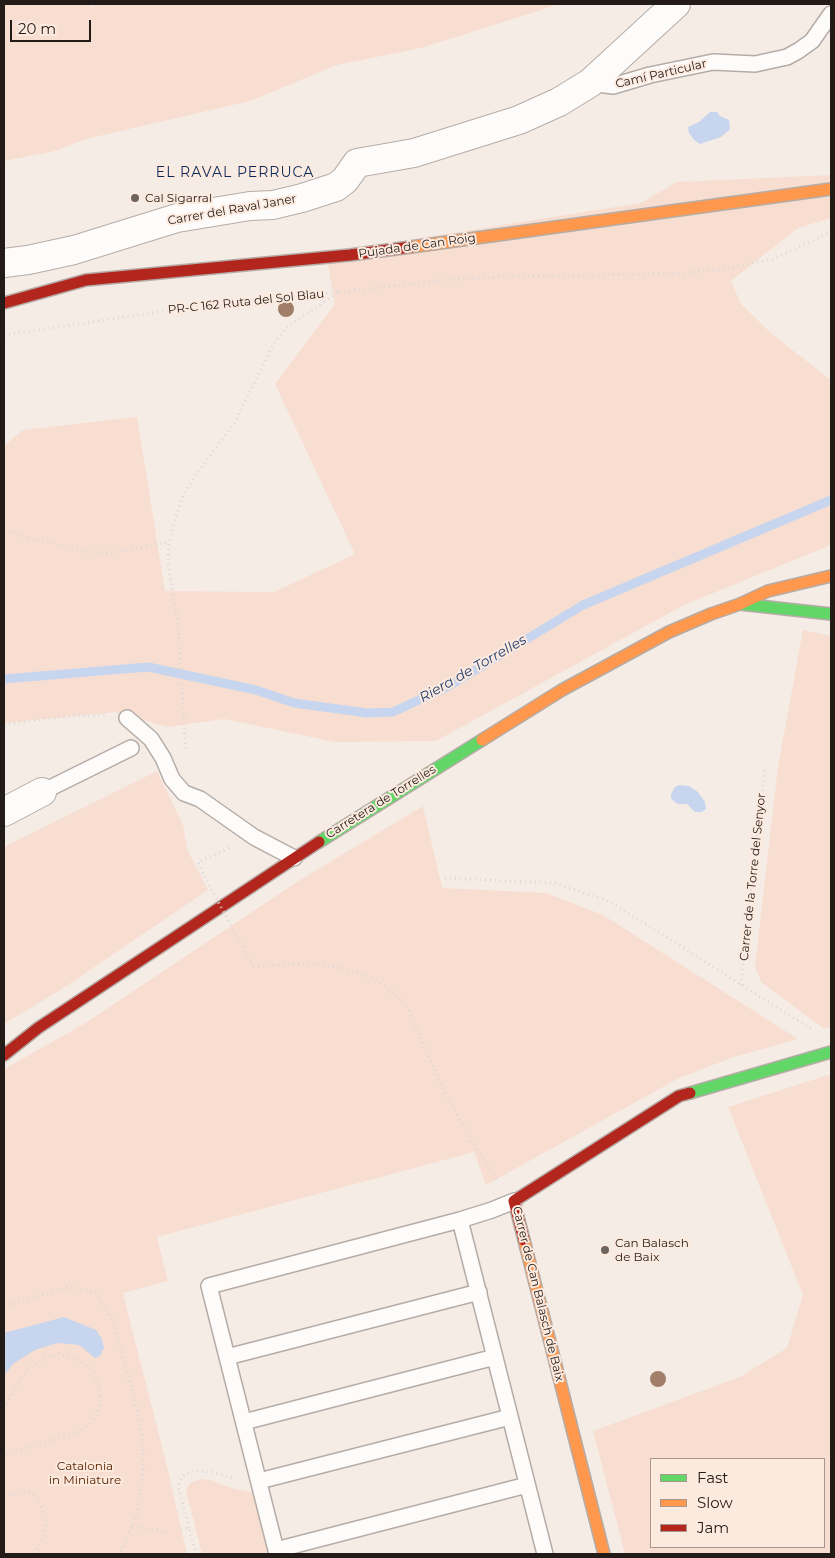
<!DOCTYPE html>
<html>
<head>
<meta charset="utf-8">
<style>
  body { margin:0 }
  #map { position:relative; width:835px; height:1558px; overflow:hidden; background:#f6ece6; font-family:Montserrat,sans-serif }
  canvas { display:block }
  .frame { position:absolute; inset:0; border:5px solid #231b17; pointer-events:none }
  .legend { position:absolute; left:650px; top:1458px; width:175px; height:90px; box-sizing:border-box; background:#fdeadf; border:1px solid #a6978f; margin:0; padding:6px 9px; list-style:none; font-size:15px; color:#231b17 }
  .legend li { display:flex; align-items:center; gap:10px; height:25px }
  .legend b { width:25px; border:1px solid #a6978f }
  .scale { position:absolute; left:10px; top:20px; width:81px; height:22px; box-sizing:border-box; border:2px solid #231b17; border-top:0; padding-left:6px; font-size:15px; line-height:18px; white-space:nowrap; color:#231b17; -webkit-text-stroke:4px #fdeadf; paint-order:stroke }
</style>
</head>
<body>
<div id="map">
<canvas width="835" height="1558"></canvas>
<div class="frame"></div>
<ul class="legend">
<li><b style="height:6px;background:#63d668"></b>Fast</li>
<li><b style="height:6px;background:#ff974d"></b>Slow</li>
<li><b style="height:6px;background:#b3261e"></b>Jam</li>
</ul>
<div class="scale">20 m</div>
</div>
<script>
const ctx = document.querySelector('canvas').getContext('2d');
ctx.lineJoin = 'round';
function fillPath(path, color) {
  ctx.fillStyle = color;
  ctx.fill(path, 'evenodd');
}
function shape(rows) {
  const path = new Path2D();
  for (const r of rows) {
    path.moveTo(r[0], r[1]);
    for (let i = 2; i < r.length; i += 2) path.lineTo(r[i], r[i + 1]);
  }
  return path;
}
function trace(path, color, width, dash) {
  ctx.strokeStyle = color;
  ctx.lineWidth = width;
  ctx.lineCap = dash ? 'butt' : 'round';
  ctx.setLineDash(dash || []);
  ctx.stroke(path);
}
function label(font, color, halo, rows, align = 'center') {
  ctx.font = font + ' Montserrat,sans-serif';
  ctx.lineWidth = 4;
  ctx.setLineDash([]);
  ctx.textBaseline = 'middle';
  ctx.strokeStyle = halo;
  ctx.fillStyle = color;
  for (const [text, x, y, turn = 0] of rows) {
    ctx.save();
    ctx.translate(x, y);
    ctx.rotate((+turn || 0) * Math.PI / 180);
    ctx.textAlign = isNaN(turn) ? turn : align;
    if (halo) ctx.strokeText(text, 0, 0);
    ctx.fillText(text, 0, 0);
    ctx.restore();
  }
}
fillPath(shape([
  [4,4,89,4,92,8,92,4,553,4,554,6,421,48,337,65,250,101,86,139,55,151,4,161],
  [831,175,831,218,798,228,731,281,741,304,773,335,831,380,831,545,684,605,436,741,335,742,224,719,168,727,115,712,4,723,4,446,23,430,137,417,165,591,274,592,355,554,275,384,335,304,326,253,641,203,677,182],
  [803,630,831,636,831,1027,823,1028,761,982,755,966,778,767],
  [157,771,183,825,187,849,208,890,62,989,4,1024,4,847],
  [423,806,442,888,546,893,603,915,798,1039,734,1057,679,1078,486,1185,474,1152,157,1237,168,1281,123,1293,169,1475,187,1554,4,1554,4,1069,84,1024,300,880],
  [831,1074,831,1554,625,1554,593,1431,740,1377,787,1348,803,1295,728,1107],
  [651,1459,824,1459,824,1547,651,1547],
  [201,1479,211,1480,231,1488,255,1493,272,1554,202,1554,186,1490,190,1483]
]), '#f7ded1');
fillPath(shape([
  [710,112,717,112,720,116,729,120,730,129,721,137,700,144,694,140,689,133,688,127,699,122],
  [679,785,689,786,698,792,705,802,706,809,701,812,695,812,687,804,679,804,676,803,671,798,671,794,675,787],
  [64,1317,96,1330,102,1339,104,1348,100,1356,95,1358,79,1345,57,1343,35,1350,14,1363,4,1375,4,1333]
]), '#c7d5ee');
trace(shape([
  [4,679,148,667,256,690,294,703,367,713,393,712,449,686,583,605,831,500]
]), '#c7d5ee', 9);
const lane = shape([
  [590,83,613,86,650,75,713,62,755,64,787,57,798,51,812,41,831,14],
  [127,718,151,739,163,758,172,779,184,793,200,799,254,837,294,858],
  [42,792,131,748],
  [460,1220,545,1554],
  [227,1357,479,1292],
  [244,1422,495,1357],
  [259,1481,510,1417],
  [276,1550,527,1485],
  [277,1554,209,1286,460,1220,492,1210,514,1201]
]);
const street = shape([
  [4,263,28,260,74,250,177,218,250,206,273,205,302,198,336,187,345,180,357,163,414,153,519,120,559,102,590,83,676,4],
  [4,812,42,792]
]);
const fast = shape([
  [740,604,831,614],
  [319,842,482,740],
  [690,1093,831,1052]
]);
const slow = shape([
  [411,247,831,189],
  [482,740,562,690,669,632,711,614,740,604,768,591,831,576],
  [524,1240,604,1554]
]);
const jam = shape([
  [4,303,86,280,350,255,411,247],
  [4,1055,38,1028,319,842],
  [524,1240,514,1201,679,1096,690,1093]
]);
trace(lane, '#b5aca7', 18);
trace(street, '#b5aca7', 30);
trace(fast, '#b5aca7', 14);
trace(slow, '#b5aca7', 14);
trace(jam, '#b5aca7', 14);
trace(shape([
  [339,292,445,280,515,276,669,274,718,270,773,259,831,232],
  [4,335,198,306,339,292,287,327,274,343,235,422,197,473,183,495,175,519,169,542,168,563,178,625,186,753],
  [4,531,86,552,113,553,169,542],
  [4,724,73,716,107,715],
  [445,878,555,883,609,901,811,1029],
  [207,882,198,862,231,847],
  [246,953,253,966,310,964,338,967,375,979,389,989,401,1000,409,1011,443,1089,472,1141,497,1179],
  [741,985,747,923,765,770],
  [4,1306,69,1287,96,1293,113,1321,134,1396,143,1442,143,1474,137,1515,120,1554],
  [4,1408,23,1375,32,1366,44,1358,59,1354,82,1362,92,1369,96,1378,100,1393,100,1404,96,1415,91,1423,81,1431,4,1455],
  [4,1496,29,1492,37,1497,46,1519,45,1531,43,1539,33,1554],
  [132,1526,168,1532],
  [189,1528,178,1486,182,1477,190,1471,213,1472,236,1479],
  [181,1530,189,1528,196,1554]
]), '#dcd8d7', 3, [1, 4]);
trace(lane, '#fefcfb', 15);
trace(street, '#fefcfb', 28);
trace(fast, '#63d668', 11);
trace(slow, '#ff974d', 11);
trace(jam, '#b3261e', 11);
trace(shape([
  [209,885,246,953]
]), '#dcd8d7', 3, [1, 4]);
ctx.fillStyle = '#a07e68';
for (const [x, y] of [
  [286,309],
  [658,1379]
]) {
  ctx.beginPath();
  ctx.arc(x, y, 8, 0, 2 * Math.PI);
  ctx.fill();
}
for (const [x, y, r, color] of [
  [135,198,5,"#6d645f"],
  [605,1250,5,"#6d645f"]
]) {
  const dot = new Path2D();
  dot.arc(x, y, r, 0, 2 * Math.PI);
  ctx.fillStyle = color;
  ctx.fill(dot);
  trace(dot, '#fdeadf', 2);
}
label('12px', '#231b17', '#fdeadf', [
  ["Camí Particular",661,74,-13],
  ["Carrer del Raval Janer",232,210,-10],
  ["Pujada de Can Roig",417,246,-8],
  ["PR-C 162 Ruta del Sol Blau",246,302,-6],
  ["Carretera de Torrelles",381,802,-32],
  ["Carrer de la Torre del Senyor",753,877,-84],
  ["Carrer de Can Balasch de Baix",538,1294,76]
]);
label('12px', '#231b17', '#fdeadf', [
  ["Cal Sigarral",145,198],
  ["Can Balasch",615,1243],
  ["de Baix",615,1257]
], 'left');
label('12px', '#5a2400', '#fdeadf', [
  ["Catalonia",85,1466],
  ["in Miniature",85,1480]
]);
ctx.letterSpacing = '1px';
label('14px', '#0a295c', '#fdeadf', [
  ["EL RAVAL PERRUCA",235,173]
]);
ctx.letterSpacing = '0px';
label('italic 14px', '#244172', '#fdeadf', [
  ["Riera de Torrelles",473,669,-30]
]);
</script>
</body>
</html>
